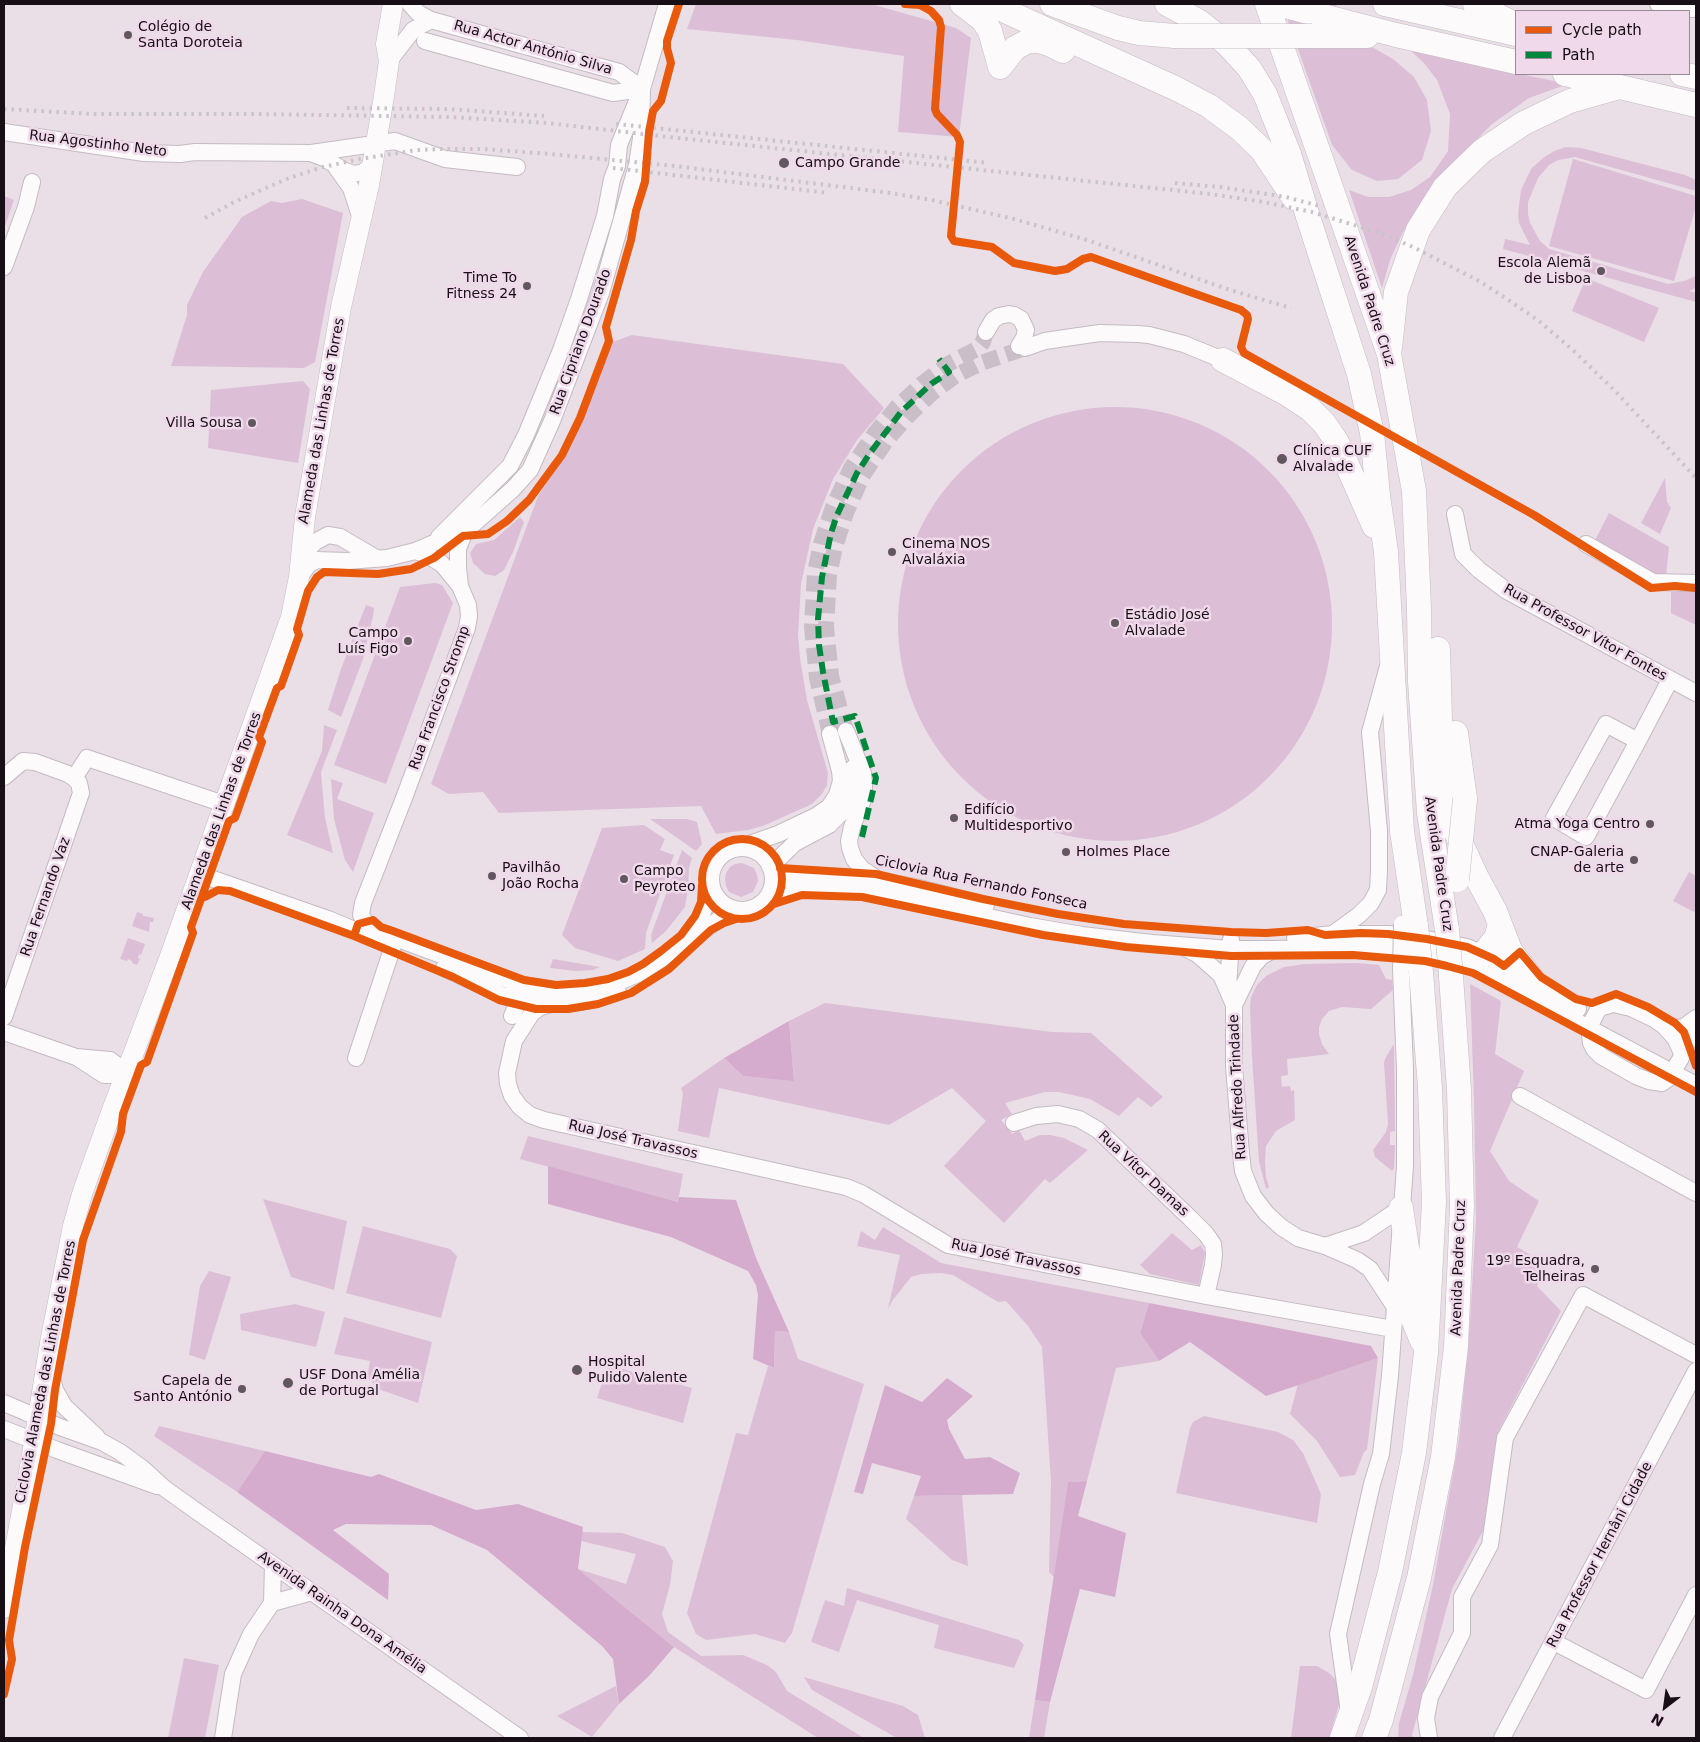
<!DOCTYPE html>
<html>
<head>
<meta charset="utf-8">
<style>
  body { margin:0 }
  #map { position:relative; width:1700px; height:1742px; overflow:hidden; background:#eadee7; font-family:"DejaVu Sans",sans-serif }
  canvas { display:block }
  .frame { position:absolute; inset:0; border:5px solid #170f15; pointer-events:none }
  .legend { position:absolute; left:1515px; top:10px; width:175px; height:65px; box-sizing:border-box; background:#efd9ea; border:1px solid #998895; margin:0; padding:6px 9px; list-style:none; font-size:15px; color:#170f15 }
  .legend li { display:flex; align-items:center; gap:10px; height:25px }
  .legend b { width:25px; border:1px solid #998895 }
  .north { position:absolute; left:1640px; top:1682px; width:50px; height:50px; -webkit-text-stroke:4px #efd9ea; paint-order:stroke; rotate:210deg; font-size:14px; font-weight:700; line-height:20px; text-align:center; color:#170f15 }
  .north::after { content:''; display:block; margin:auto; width:18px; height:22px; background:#170f15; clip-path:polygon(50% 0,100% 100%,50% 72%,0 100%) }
</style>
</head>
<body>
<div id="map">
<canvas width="1700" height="1742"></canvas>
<div class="frame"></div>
<ul class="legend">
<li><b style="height:6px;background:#e8590c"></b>Cycle path</li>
<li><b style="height:6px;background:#00873e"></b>Path</li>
</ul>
<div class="north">N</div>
</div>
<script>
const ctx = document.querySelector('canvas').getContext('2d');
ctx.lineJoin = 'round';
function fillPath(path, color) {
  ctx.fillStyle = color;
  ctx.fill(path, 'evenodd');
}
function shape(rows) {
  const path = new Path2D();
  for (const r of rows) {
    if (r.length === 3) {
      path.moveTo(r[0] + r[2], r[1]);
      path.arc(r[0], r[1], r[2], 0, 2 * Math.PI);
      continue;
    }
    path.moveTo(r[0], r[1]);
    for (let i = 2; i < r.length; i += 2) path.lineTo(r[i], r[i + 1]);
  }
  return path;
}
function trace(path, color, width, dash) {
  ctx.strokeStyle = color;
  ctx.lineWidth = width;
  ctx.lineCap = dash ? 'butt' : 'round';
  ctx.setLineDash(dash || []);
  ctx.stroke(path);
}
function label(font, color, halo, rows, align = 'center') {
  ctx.font = font + ' "DejaVu Sans",sans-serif';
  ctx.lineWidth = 5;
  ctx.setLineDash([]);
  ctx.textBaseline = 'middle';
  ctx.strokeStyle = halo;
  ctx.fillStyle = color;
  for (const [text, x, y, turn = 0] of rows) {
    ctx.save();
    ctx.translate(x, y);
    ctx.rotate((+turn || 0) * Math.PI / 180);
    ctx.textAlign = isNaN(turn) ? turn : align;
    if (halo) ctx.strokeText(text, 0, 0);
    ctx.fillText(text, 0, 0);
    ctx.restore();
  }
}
fillPath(shape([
  [696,4,871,4,956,28,971,38,959,137,898,132,904,56,797,40,687,29],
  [1282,4,1336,4,1341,37,1372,47,1393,59,1414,77,1427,100,1431,131,1422,160,1398,179,1377,181,1352,170,1332,145],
  [1411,51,1568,84,1529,98,1492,124,1435,182,1403,232,1390,260,1382,288,1349,190,1368,197,1389,197,1411,190,1430,177,1448,151,1450,114,1437,80,1424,63],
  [1566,147,1581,148,1685,175,1696,180,1696,191,1575,157,1558,160,1549,165,1538,178,1528,202,1528,214,1530,223,1540,241,1549,249,1668,284,1684,281,1696,276,1696,288,1689,291,1696,293,1696,302,1503,249,1505,239,1530,245,1519,223,1518,214,1521,190,1531,169,1543,158,1554,151],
  [1573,159,1696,196,1696,206,1674,281,1549,246],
  [4,196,14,200,4,229],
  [302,199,343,213,315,362,304,368,171,366,187,315,187,305,203,272,242,217,271,201,282,203],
  [1586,278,1659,308,1644,342,1572,311],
  [632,335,843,364,884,408,857,440,833,479,813,529,801,584,798,635,800,658,807,700,828,773,827,785,822,794,812,804,763,826,748,830,716,834,701,806,499,813,483,792,449,794,431,784,538,496,564,457,613,342],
  [303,381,310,389,298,463,208,448,211,390],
  [1115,624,217],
  [1665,478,1667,502,1671,508,1660,534,1641,523],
  [1609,513,1669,547,1666,576,1654,579,1593,544],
  [520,517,524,522,513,552,504,570,495,576,485,574,473,563,470,553,476,544,494,540],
  [435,583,442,585,453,603,386,784,334,765,400,587],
  [1683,590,1696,591,1696,625,1671,613,1671,592],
  [366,605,374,608,373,616,363,659,341,717,328,710,341,669],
  [324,725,337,730,321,772,325,818,333,853,287,835,322,751],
  [331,779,343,783,337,799,374,813,353,872,345,860,334,819],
  [650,819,687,819,697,822,702,844,696,851],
  [644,825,665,839,660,850,674,855,646,933,645,949,618,961,575,948,562,935,602,828],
  [682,850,692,858,689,868,688,889,685,907,666,931,652,943,651,935],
  [742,863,754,868,757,874,758,881,753,892,741,897,729,892,726,886,725,879,726,873,730,867,735,864],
  [1689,872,1696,876,1696,909,1694,912,1673,901],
  [137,912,143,914,143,916,154,918,153,922,150,922,149,932,132,926],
  [128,938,145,944,141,955,139,954,138,958,140,959,137,965,132,963,132,961,128,959,127,961,120,959],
  [553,959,600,967,593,970,575,971,550,968],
  [1357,963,1379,965,1386,979,1392,980,1393,990,1371,1009,1342,1007,1329,1011,1322,1019,1319,1027,1319,1034,1322,1044,1329,1054,1287,1059,1288,1075,1281,1076,1282,1087,1290,1086,1291,1091,1294,1090,1295,1120,1276,1131,1266,1146,1265,1161,1266,1177,1269,1187,1266,1189,1259,1161,1252,1057,1250,1007,1251,997,1257,985,1266,976,1284,967,1305,964],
  [1470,984,1501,1001,1495,1054,1524,1071,1490,1151,1509,1181,1539,1201,1517,1247,1548,1265,1537,1286,1561,1311,1499,1430,1484,1529,1452,1589,1412,1735,1413,1738,1398,1738,1399,1723,1413,1675,1433,1585,1459,1439,1470,1322,1476,1219,1474,1100],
  [825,1003,1052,1032,1091,1033,1163,1097,1151,1107,1138,1097,1119,1116,1090,1099,1059,1092,1045,1092,1005,1103,1012,1114,1001,1120,1012,1134,1019,1130,1025,1141,1040,1135,1050,1135,1064,1138,1088,1150,1050,1183,1045,1179,1004,1223,944,1166,986,1121,952,1088,889,1125,719,1088,709,1138,678,1131,683,1094,681,1088,724,1058,743,1076,794,1080,789,1021],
  [1393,1045,1394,1046,1395,1131,1390,1132,1390,1145,1395,1145,1394,1168,1392,1171,1375,1157,1373,1150,1386,1132,1388,1124,1384,1063,1385,1059],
  [528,1136,683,1174,678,1202,520,1159],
  [263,1199,347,1221,334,1290,291,1277],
  [363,1226,450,1249,457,1256,441,1318,346,1293],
  [883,1227,941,1263,1149,1303,1140,1333,1159,1361,1116,1368,1087,1481,1068,1482,1054,1577,1049,1572,1051,1481,1042,1347,1028,1326,1006,1301,998,1302,953,1275,941,1273,921,1274,911,1277,893,1300,888,1309,900,1255,857,1246,861,1231,875,1240],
  [1172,1233,1192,1250,1201,1245,1205,1253,1199,1285,1150,1274,1140,1265],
  [209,1271,231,1277,205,1360,189,1355,200,1286],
  [295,1304,325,1312,316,1347,241,1330,240,1314],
  [344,1317,432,1342,418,1403,381,1390,367,1378,370,1361,334,1354],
  [775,1331,789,1332,798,1359,864,1384,792,1633,785,1643,755,1634,706,1640,696,1634,687,1613,736,1433,748,1435,768,1366,774,1368],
  [1378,1358,1367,1449,1364,1452,1355,1475,1340,1477,1317,1441,1290,1414,1298,1384],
  [608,1365,692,1388,683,1423,597,1398],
  [1204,1416,1278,1432,1293,1440,1303,1453,1321,1494,1317,1523,1176,1493,1190,1428,1193,1422],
  [159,1426,265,1451,237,1492,154,1436],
  [962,1495,968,1566,952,1560,906,1519,914,1496],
  [582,1532,622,1533,665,1547,673,1561,670,1585,662,1614,668,1632,701,1656,743,1655,767,1665,776,1672,787,1691,864,1738,818,1738,674,1647,578,1569,626,1584,636,1554,581,1541],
  [847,1588,1019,1640,1024,1645,1014,1668,934,1648,939,1625,857,1600,839,1652,811,1642,825,1600,844,1606],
  [184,1658,219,1665,205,1738,168,1738],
  [1300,1666,1317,1666,1329,1673,1338,1682,1342,1695,1329,1738,1291,1738],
  [804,1677,903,1706,918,1715,925,1738,897,1738,812,1690],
  [616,1686,619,1704,592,1737,557,1716],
  [1035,1700,1050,1702,1044,1738,1029,1738]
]), '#dcbfd6');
fillPath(shape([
  [789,1021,794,1081,743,1076,724,1058],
  [548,1166,678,1202,679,1197,736,1200,756,1258,789,1332,775,1331,774,1368,753,1359,758,1295,756,1285,748,1271,671,1237,548,1204],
  [1149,1303,1371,1346,1378,1358,1266,1396,1190,1342,1159,1361,1140,1333],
  [947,1378,973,1396,947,1420,949,1429,965,1459,990,1457,1020,1473,1013,1494,914,1496,921,1476,872,1463,863,1494,854,1492,885,1385,922,1402],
  [265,1451,371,1477,379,1474,476,1510,518,1504,583,1527,578,1569,674,1647,649,1676,619,1704,613,1659,602,1646,487,1550,431,1525,346,1524,333,1530,389,1574,388,1600,237,1492],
  [1087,1481,1078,1516,1126,1533,1115,1597,1080,1589,1050,1702,1035,1700,1068,1482]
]), '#d5accd');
trace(shape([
  [846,731,831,676,826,627,829,575,835,547,846,513,863,475,886,441,907,417,932,393,955,376,981,363,1025,348],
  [830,734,817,678,812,627,815,572,821,544,833,507,851,468,875,433,897,407,923,383,948,364,977,349,983,342,986,332]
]), '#cabfc8', 16, [16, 8]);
const minor = shape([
  [410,4,418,13,431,20,619,72,642,89],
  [1658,4,1693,9,1694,4],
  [425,41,613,93,642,89],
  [389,61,413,30,431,20],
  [4,132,144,153,180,154,195,152,311,153,395,141,445,159,517,167],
  [311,153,324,158,343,170,353,174,364,172,370,166,372,160],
  [336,167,351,188,361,219],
  [4,267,26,207,32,182],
  [986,332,993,320,999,316,1009,314,1014,315,1021,319,1026,330,1024,338,1019,346],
  [1025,348,1045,341,1072,337,1100,333,1138,334,1149,335,1184,344,1223,360],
  [1455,514,1463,554,1479,570,1507,591,1696,693],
  [439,537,510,466,526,435,561,350,579,299,605,216,612,179,617,166,619,145,642,89,667,4],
  [1586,544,1653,582,1696,583],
  [415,551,425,554,442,564,460,586,468,605,469,616,467,628,404,798,363,903,361,915,367,925,374,930,522,985,559,991,593,988,616,983,638,974,660,960,673,950,685,938,700,918,706,905,711,877],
  [303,562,308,549,315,542,328,535,340,537,376,558],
  [299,577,309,564,317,560,347,561,387,558,415,551,469,528,513,489,530,470,552,421,601,293,637,165,641,138,642,89],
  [460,586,458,568,458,549,463,536,469,528],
  [846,731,863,773,864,784,864,797,852,827,849,841,850,848,854,859,862,869,877,879],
  [1638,741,1606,724,1554,818,1586,837,1638,741,1670,680],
  [4,777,23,761,35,762,68,774,74,778,79,783,81,793,4,1017],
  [74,778,87,758,224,804],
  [741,847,778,834,816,816,829,807,837,795,841,781,840,771,830,734],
  [742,879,31],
  [770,867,795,843,829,825,841,813,852,792,854,778,853,768],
  [772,871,788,876,859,878,881,881,915,887,986,905],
  [199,874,328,919,378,940],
  [766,899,779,893,803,889,869,892,912,900,1030,926,1082,935,1152,943,1231,949,1275,949,1370,946,1425,952,1469,964,1696,1085],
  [1333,934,1359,915,1371,903,1378,890,1379,871,1379,831,1370,732,1388,666],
  [1295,938,1333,934,1388,934,1427,939,1467,947,1494,959,1520,979,1578,1009],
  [692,939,718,920,743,910],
  [1185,948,1197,954,1221,975,1234,1005,1234,1066,1241,1154,1243,1171,1253,1196,1266,1213,1281,1227,1298,1238,1325,1246,1357,1260,1370,1269,1395,1307],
  [444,968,502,995,533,1003,566,1004,597,999,618,992],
  [1228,989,1231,939],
  [1613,1004,1631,1008,1654,1019,1664,1026,1675,1038,1682,1053,1681,1058,1669,1078,1662,1083,1649,1081,1636,1076,1601,1056,1594,1049,1591,1043,1589,1027,1599,1008,1613,1004],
  [548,1005,540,1007,532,1013,514,1041,507,1073,508,1084,512,1096,520,1107,530,1115,544,1120,846,1187,863,1194,948,1245,1206,1296,1393,1329],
  [1234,1005,1253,966,1262,956,1275,949],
  [512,1016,519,1000,527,996],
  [1664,1026,1676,1028,1684,1027,1696,1018],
  [4,1032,76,1057,110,1060,118,1066,125,1075],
  [1682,1053,1696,1027],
  [78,1058,104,1075,125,1075],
  [356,1058,393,946],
  [1520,1096,1594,1137,1696,1193],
  [1014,1123,1036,1116,1058,1114,1079,1119,1098,1130,1190,1218,1206,1234,1213,1244,1214,1254,1213,1265,1206,1296],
  [1325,1246,1364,1233,1401,1208],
  [48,1361,55,1390,64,1406,97,1437],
  [4,1403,60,1427,102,1442,120,1452,142,1468,164,1488,192,1508,520,1738],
  [4,1429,57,1450,157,1486],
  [272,1603,312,1592],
  [1554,1642,1646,1690,1696,1595],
  [1349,1712,1338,1634,1372,1484,1381,1454,1390,1376,1405,1166,1405,1069,1401,970],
  [223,1738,233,1674,251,1634,272,1603,273,1565],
  [1429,1738,1426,1718,1430,1697,1462,1633,1462,1597,1490,1545,1505,1438,1583,1295,1696,1355],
  [1502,1738,1696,1371]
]);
const major = shape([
  [4,1608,30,1467,50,1343,73,1226,83,1191,111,1113,169,959,291,617,299,577,305,517,341,307,369,185,384,96,389,61,386,44,393,4]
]);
const highway = shape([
  [962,4,983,20,990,31,1000,67],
  [990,4,1177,89,1209,106,1239,128,1262,150,1294,198],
  [1052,4,1118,28,1139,33,1175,36],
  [1167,4,1200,22,1227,44,1249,68,1265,94,1289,154,1309,220,1359,374,1372,433,1378,495,1386,552,1402,831,1416,926],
  [1267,4,1389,354,1414,491,1419,608,1420,682,1429,813,1447,930],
  [1277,4,1396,35,1516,62],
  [1385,4,1516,34],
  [1475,4,1516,25],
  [1312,36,1367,36],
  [1000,67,1015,48,1028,41,1038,41,1049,44,1063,51],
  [1565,74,1696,105],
  [1682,74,1696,77],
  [1390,348,1396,292,1418,230,1445,187,1482,151,1524,123,1570,101,1619,87],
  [1223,360,1287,394,1310,409,1324,423,1337,442,1374,526],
  [1438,649,1440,719,1448,815,1476,876,1495,911,1510,950,1540,989],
  [1456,733,1465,799],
  [1483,954,1496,938,1500,924],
  [1401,1208,1410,1268,1412,1317,1422,1341],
  [1342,1738,1360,1687,1390,1572,1414,1453,1426,1353,1434,1202,1430,1088,1421,972],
  [1374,1738,1381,1720,1419,1578,1443,1457,1456,1347,1462,1206,1459,1090,1451,976]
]);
trace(minor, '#c4bbc2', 18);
trace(major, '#c4bbc2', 21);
trace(highway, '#c4bbc2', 25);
trace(minor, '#fcfafb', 16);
trace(major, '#fcfafb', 20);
trace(highway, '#fcfafb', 24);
trace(shape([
  [347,108,449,109,544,116],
  [4,109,93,114,258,114,450,117,547,123,678,138,1210,194,1264,202,1312,212,1383,234,1415,248,1479,281,1510,301,1539,321,1575,352,1617,393,1696,478],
  [616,124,989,163],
  [613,168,829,193],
  [1175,183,1220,187,1286,197,1323,207],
  [205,218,234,202,289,178,323,167,360,159,417,150,443,149,483,149,550,154,675,166,890,193,932,200,1014,219,1087,240,1230,290,1291,308]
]), '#c8c5c8', 4, [2.5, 5]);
const minorBridge = shape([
  [1401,970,1402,924]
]);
const highwayBridge = shape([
  [1175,36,1312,36],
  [1457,880,1465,799],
  [1416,926,1421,972],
  [1447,930,1451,976]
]);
trace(minorBridge, '#c4bbc2', 18, []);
trace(highwayBridge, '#c4bbc2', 25, []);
trace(minorBridge, '#fcfafb', 16);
trace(highwayBridge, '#fcfafb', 24);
trace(shape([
  [862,837,876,778,855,716,833,722,823,672,819,645,818,619,822,577,831,533,837,515,857,473,870,453,901,412,931,384,949,372,939,359]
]), '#00873e', 6, [12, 6]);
trace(shape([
  [905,4,920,5,931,11,939,20,941,27,935,109,937,114,957,135,960,142,951,236,954,241,992,247,1014,263,1055,271,1067,269,1083,259,1091,257,1241,310,1247,315,1248,319,1241,347,1244,353,1534,515,1651,588,1675,586,1696,588],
  [742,879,40],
  [780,868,876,874,983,899,1058,914,1124,924,1231,932,1266,933,1308,930,1325,935,1361,933,1388,934,1427,939,1467,947,1494,959,1504,966,1520,952,1541,977,1576,999,1592,1003,1616,994,1648,1007,1675,1023,1684,1032,1696,1066],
  [202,897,205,897,218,890,230,891,354,936,453,977,499,1000,536,1009,568,1009,598,1004,631,993,669,969,711,930,724,923,736,919],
  [774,904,802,895,862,897,1043,935,1126,947,1231,956,1353,955,1425,961,1447,966,1473,973,1696,1092],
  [354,936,358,924,373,920,381,927,393,931,524,980,556,985,585,983,608,979,628,972,643,964,661,951,681,935,695,916,701,902,702,885],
  [4,1694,12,1659,9,1640,25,1547,51,1424,55,1390,83,1240,121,1132,123,1114,141,1065,147,1062,193,933,191,927,229,821,235,818,262,742,259,737,277,688,281,686,299,635,297,629,308,591,317,577,324,572,378,574,411,569,434,558,463,536,488,534,507,521,529,500,562,455,580,418,609,341,606,327,631,240,636,211,645,182,649,132,653,111,661,101,671,63,667,48,667,41,679,4]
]), '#e8590c', 8);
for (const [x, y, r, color] of [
  [128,35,5,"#61575e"],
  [784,163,6,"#61575e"],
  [1601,271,5,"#61575e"],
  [527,286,5,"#61575e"],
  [252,423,5,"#61575e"],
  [1282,459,6,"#61575e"],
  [892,552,5,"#61575e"],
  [1115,623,5,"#61575e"],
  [408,641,5,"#61575e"],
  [954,818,5,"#61575e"],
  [1650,824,5,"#61575e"],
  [1066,852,5,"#61575e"],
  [1634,860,5,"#61575e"],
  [492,876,5,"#61575e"],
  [624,879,5,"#61575e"],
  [1595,1269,5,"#61575e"],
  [577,1370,6,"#61575e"],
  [288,1383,6,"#61575e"],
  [242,1389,5,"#61575e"]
]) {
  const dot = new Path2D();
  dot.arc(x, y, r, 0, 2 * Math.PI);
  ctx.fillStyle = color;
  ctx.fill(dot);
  trace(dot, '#efd9ea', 2);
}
label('14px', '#170f15', '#efd9ea', [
  ["Colégio de",138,27],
  ["Santa Doroteia",138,43],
  ["Campo Grande",795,163],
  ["Escola Alemã",1591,263,"right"],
  ["de Lisboa",1591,279,"right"],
  ["Time To",517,278,"right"],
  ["Fitness 24",517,294,"right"],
  ["Villa Sousa",242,423,"right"],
  ["Clínica CUF",1293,451],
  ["Alvalade",1293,467],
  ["Cinema NOS",902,544],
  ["Alvaláxia",902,560],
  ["Estádio José",1125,615],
  ["Alvalade",1125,631],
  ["Campo",398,633,"right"],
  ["Luís Figo",398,649,"right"],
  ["Edifício",964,810],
  ["Multidesportivo",964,826],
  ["Atma Yoga Centro",1640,824,"right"],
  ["Holmes Place",1076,852],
  ["CNAP-Galeria",1624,852,"right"],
  ["de arte",1624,868,"right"],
  ["Pavilhão",502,868],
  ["João Rocha",502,884],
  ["Campo",634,871],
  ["Peyroteo",634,887],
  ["19º Esquadra,",1585,1261,"right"],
  ["Telheiras",1585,1277,"right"],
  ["Hospital",588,1362],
  ["Pulido Valente",588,1378],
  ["USF Dona Amélia",299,1375],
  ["de Portugal",299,1391],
  ["Capela de",232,1381,"right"],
  ["Santo António",232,1397,"right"]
], 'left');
label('14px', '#170f15', '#efd9ea', [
  ["Rua Actor António Silva",533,48,16],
  ["Rua Agostinho Neto",98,144,7],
  ["Avenida Padre Cruz",1369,301,72],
  ["Rua Cipriano Dourado",581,342,-70],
  ["Alameda das Linhas de Torres",322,421,-80],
  ["Rua Professor Vítor Fontes",1585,633,29],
  ["Rua Francisco Stromp",440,698,-70],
  ["Alameda das Linhas de Torres",222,811,-70],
  ["Avenida Padre Cruz",1438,864,82],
  ["Ciclovia Rua Fernando Fonseca",981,883,12],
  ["Rua Fernando Vaz",46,897,-71],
  ["Rua Alfredo Trindade",1238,1087,-93],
  ["Rua José Travassos",633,1140,13],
  ["Rua Vítor Damas",1143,1174,43],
  ["Rua José Travassos",1016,1258,12],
  ["Avenida Padre Cruz",1459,1268,-88],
  ["Ciclovia Alameda das Linhas de Torres",46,1372,-79],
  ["Rua Professor Hernâni Cidade",1600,1555,-62],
  ["Avenida Rainha Dona Amélia",342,1613,35]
]);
</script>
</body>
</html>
